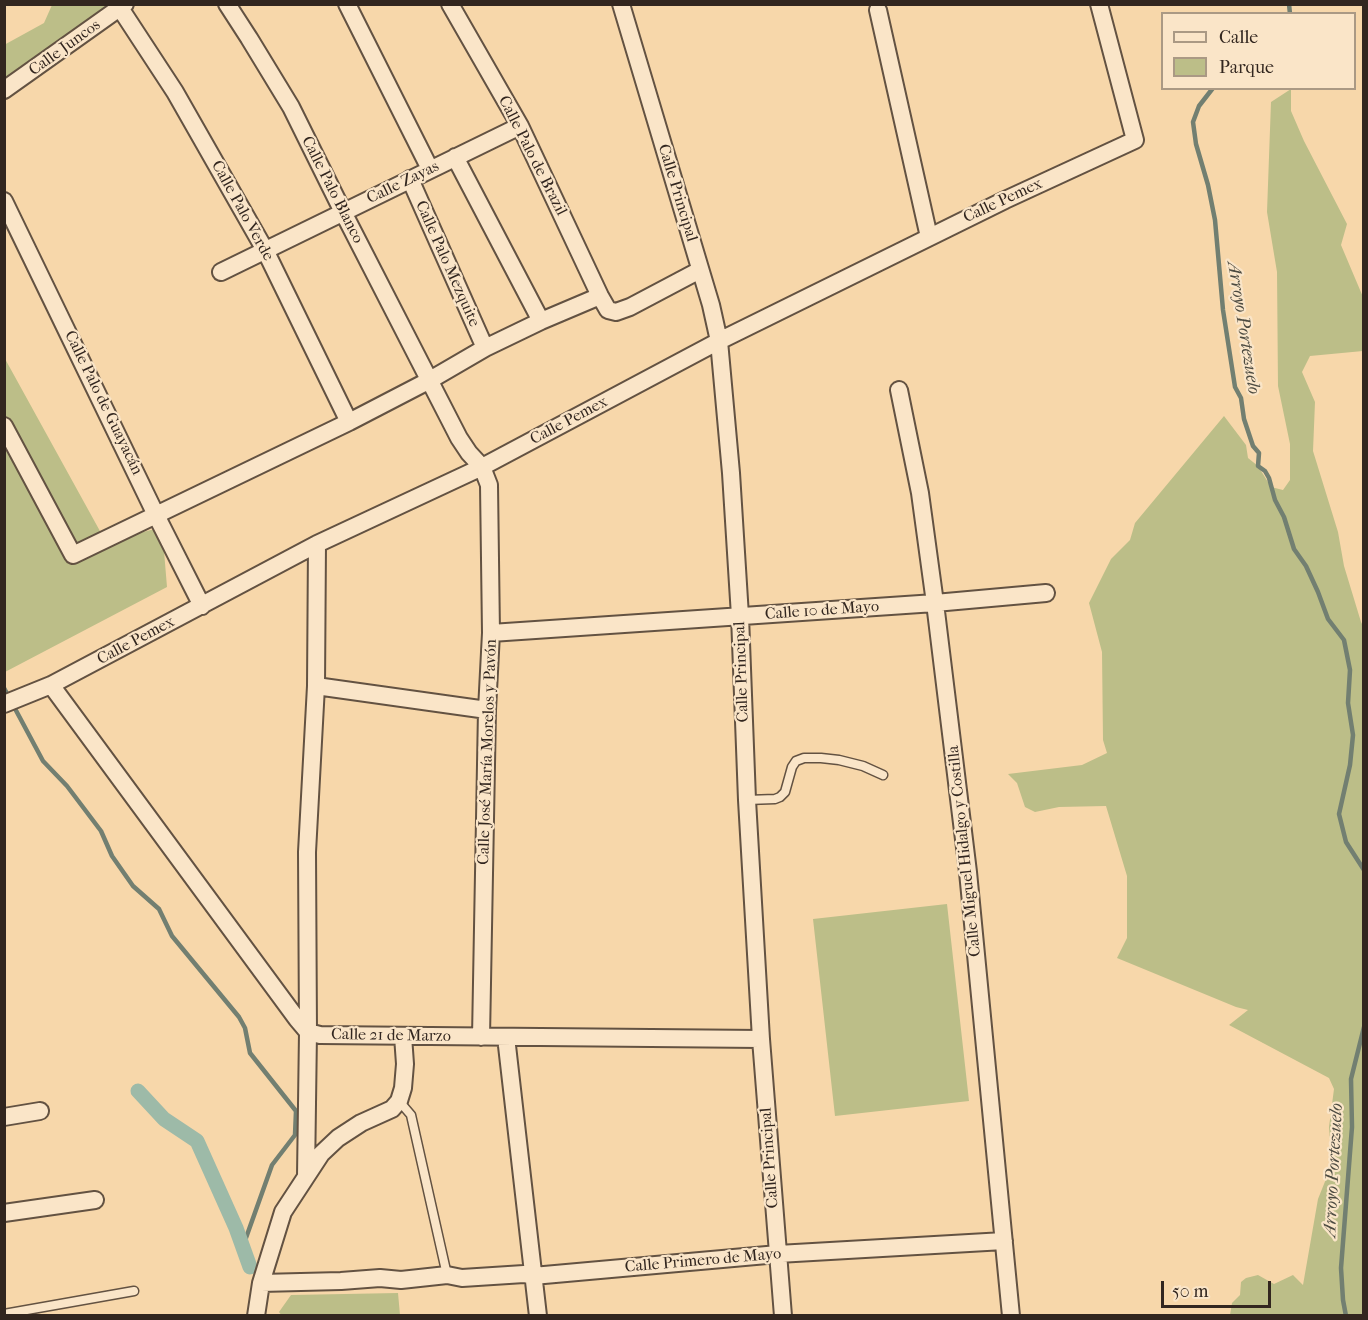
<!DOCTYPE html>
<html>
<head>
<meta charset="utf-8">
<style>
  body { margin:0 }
  #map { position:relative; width:1368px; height:1320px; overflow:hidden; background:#f7d7aa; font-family:"IM FELL French Canon",serif }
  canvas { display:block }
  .frame { position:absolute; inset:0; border:6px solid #32261f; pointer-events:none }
  .legend { position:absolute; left:1161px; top:12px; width:195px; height:78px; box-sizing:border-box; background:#fae5c8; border:2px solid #aa9984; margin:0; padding:8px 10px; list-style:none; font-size:18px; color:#32261f }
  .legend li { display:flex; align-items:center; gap:12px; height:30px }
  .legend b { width:30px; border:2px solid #aa9984 }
  .scale { position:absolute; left:1161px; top:1281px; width:110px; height:27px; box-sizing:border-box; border:3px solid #32261f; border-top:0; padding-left:8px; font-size:18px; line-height:21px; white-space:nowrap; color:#32261f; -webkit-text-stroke:4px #fae5c8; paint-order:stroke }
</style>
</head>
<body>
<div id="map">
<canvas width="1368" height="1320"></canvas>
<div class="frame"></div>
<ul class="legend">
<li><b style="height:8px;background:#fae5c8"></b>Calle</li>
<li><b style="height:16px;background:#bcbe88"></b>Parque</li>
</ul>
<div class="scale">50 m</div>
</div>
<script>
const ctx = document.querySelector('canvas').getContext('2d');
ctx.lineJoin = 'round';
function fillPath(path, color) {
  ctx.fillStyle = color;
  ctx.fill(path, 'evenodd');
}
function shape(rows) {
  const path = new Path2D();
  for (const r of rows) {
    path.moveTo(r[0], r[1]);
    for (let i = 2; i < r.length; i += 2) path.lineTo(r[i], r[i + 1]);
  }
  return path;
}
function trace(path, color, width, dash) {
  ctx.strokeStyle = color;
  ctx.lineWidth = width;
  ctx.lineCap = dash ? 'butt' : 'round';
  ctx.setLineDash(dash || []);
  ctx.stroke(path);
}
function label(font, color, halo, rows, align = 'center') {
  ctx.font = font + ' "IM FELL French Canon",serif';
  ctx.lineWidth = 4.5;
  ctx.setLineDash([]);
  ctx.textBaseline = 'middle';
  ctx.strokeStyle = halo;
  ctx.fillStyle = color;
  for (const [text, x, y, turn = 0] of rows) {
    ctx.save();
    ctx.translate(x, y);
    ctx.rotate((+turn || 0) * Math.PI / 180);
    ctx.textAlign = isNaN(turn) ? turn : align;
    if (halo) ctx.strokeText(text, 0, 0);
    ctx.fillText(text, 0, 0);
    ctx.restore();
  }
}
fillPath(shape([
  [52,5,111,5,5,82,4,45,44,23],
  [1291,89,1291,111,1304,141,1347,224,1341,245,1363,297,1363,351,1310,356,1302,372,1315,402,1313,451,1338,532,1344,566,1361,622,1363,626,1363,1315,1230,1315,1232,1303,1240,1295,1241,1282,1246,1278,1258,1275,1274,1284,1293,1275,1303,1285,1318,1199,1332,1164,1329,1127,1334,1089,1329,1078,1229,1025,1248,1010,1236,1007,1117,958,1127,938,1127,876,1106,806,1059,807,1035,812,1025,807,1017,783,1008,774,1082,765,1107,753,1103,740,1102,652,1089,603,1111,559,1130,540,1135,523,1224,416,1246,445,1248,458,1258,466,1271,487,1283,490,1290,480,1290,444,1278,386,1277,272,1267,212,1271,102],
  [4,357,106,542,162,527,167,587,5,672],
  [947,904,969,1101,835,1116,813,919],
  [398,1293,400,1315,282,1316,279,1312,291,1295]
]), '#bcbe88');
trace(shape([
  [1289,4,1290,14],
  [1213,88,1199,106,1193,122,1196,144,1208,185,1215,220,1223,310,1235,387,1241,398,1244,419,1253,446,1259,453,1258,466,1265,471,1269,478,1275,500,1284,517,1294,549,1306,566,1318,592,1328,619,1344,640,1350,670,1348,703,1353,735,1350,765,1339,814,1346,842,1364,870],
  [4,688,43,761,67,786,101,831,112,856,133,886,159,909,172,936,239,1017,245,1028,250,1053,296,1111,295,1135,272,1165,242,1249],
  [1346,1316,1343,1300,1341,1268,1352,1127,1351,1079,1364,1027]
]), '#727f71', 4.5);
trace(shape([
  [138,1091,164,1119,197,1141,236,1228,250,1267]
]), '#9dbaa8', 15);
const lane = shape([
  [747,800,775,799,780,797,785,792,792,767,796,761,804,758,821,758,839,760,863,766,883,775],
  [399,1101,411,1115,447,1275],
  [4,1314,134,1291]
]);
const street = shape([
  [227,4,249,38,291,107,343,212,459,438,469,453,482,467,489,485,491,633,487,710,481,1037],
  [347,4,430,169],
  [450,4,520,126,600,296,608,310,616,312,630,307,700,270],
  [621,4,711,305,719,341,731,473,740,616,747,800,761,1039,783,1316],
  [120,8,175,92,265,250,349,422],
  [878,10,929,237],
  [4,90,125,4],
  [455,157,541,321],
  [410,179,485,348],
  [4,201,156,515,202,606],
  [221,272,520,126],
  [899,390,920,493,935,603,968,872,1011,1316],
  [4,426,73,555,349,422,430,380,485,348,541,321,600,296],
  [491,633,935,603,1046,593],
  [51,685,297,1019,308,1032,320,1035,761,1039],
  [316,686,487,710],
  [4,704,51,685,317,544,482,467,719,341,1005,200,1135,140,1099,4],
  [506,1037,538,1316],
  [4,1117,40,1111],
  [306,1176,308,1032,307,852,316,686,317,544],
  [4,1213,95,1200],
  [261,1283,341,1281,380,1278,401,1280,447,1275,462,1278,524,1274,533,1276,778,1254,1004,1241],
  [256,1316,261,1283,283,1212,321,1154,338,1138,361,1123,392,1109,399,1101,403,1088,405,1064,403,1036]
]);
trace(lane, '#635242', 11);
trace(street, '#635242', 20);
trace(lane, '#fae5c8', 8);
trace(street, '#fae5c8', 16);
label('16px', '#32261f', '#fae5c8', [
  ["Calle Juncos",65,48,-36],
  ["Calle Palo de Brazil",532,156,63],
  ["Calle Zayas",403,183,-26],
  ["Calle Palo Blanco",332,190,63],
  ["Calle Principal",677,193,73],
  ["Calle Pemex",1003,201,-25],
  ["Calle Palo Verde",242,211,61],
  ["Calle Palo Mezquite",447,264,66],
  ["Calle Palo de Guayacán",103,403,64],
  ["Calle Pemex",569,421,-28],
  ["Calle 10 de Mayo",822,611,-4],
  ["Calle Pemex",136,641,-28],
  ["Calle Principal",742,672,-92],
  ["Calle José María Morelos y Pavón",488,752,-88],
  ["Calle Miguel Hidalgo y Costilla",965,851,-96],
  ["Calle 21 de Marzo",391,1036,1],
  ["Calle Principal",770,1158,-94],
  ["Calle Primero de Mayo",703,1261,-5]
]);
label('italic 18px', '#4d4b41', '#fae5c8', [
  ["Arroyo Portezuelo",1243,328,81],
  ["Arroyo Portezuelo",1334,1170,-87]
]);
</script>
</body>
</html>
